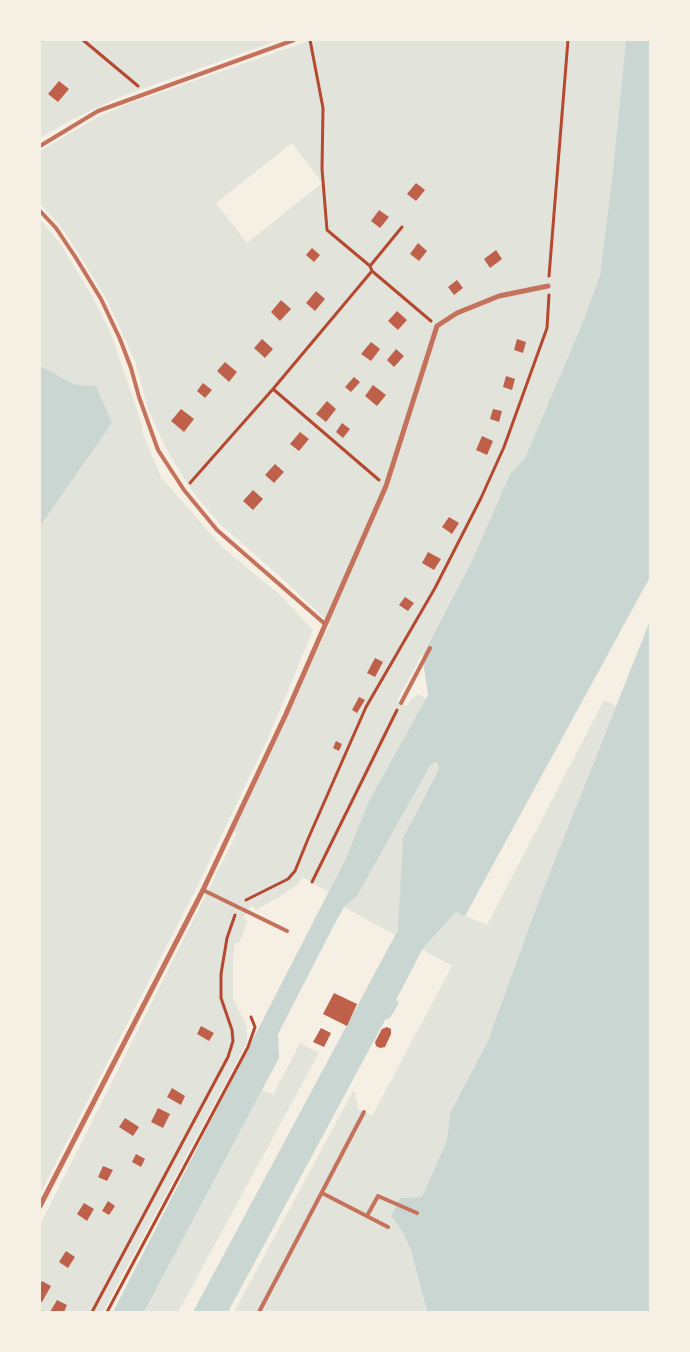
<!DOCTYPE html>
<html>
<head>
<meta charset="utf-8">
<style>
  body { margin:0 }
  #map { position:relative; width:690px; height:1352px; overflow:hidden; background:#f6efe4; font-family:"DM Sans",sans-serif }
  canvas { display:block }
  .frame { position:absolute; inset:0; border:41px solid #f6efe4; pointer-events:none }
</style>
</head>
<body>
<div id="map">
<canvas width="690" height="1352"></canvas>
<div class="frame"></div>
</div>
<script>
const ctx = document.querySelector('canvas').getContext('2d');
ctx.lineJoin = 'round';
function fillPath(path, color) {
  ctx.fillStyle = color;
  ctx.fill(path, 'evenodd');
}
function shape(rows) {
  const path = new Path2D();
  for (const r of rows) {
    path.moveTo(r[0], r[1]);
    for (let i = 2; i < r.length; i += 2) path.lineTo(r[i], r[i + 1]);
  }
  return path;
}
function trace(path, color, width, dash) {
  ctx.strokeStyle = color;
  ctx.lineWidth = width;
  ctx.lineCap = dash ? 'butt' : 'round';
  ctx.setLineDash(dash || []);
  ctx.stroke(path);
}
fillPath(shape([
  [40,40,279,40,117,98,69,121,40,138],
  [311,40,626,40,613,171,600,275,583,322,525,458,510,474,470,565,397,701,407,706,411,699,419,694,426,699,369,801,346,858,328,892,303,877,298,884,278,898,257,909,251,906,243,918,248,921,239,943,235,943,233,958,233,999,247,1027,247,1043,103,1312,40,1312,40,1225,237,833,228,829,330,624,285,581,221,525,192,491,165,447,148,409,135,361,107,300,72,243,58,223,40,204,40,151,98,117,128,104],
  [292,143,322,183,247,243,216,203],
  [40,219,60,243,91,294,111,333,142,425,143,434,161,477,223,548,279,594,313,630,268,738,197,887,40,1194],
  [604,700,616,706,539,900,487,1043,450,1113,447,1140,422,1197,400,1198,391,1216,402,1231,411,1250,427,1312,234,1312,353,1091,355,1093,359,1110,372,1116,452,966,423,950,456,912,487,925],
  [434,762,439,765,439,769,403,838,399,925,395,935,344,907,357,896,431,764],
  [300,1043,319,1053,178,1312,144,1312,262,1090,273,1095]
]), '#e2e4dc');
fillPath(shape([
  [626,40,650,40,650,577,465,916,456,912,422,950,396,1000,399,1002,397,1006,390,1018,385,1020,228,1312,193,1312,398,930,403,838,439,769,437,762,431,764,357,896,344,907,333,927,278,1034,279,1058,144,1312,113,1312,346,858,369,801,428,695,423,661,423,654,470,565,510,474,525,458,583,322,600,275,613,171],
  [40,366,75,385,96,386,112,423,40,526],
  [650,621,650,1312,427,1312,411,1250,402,1231,391,1216,400,1198,422,1197,447,1140,450,1113,487,1043,539,900]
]), '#c9d6d2');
fillPath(shape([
  [59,81,69,89,58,102,48,94],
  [416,183,425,190,416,201,407,194],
  [379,210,389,217,380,228,371,221],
  [418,243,427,251,419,261,410,254],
  [312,248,320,255,314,262,306,255],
  [496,250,502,259,490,268,484,259],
  [457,280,463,288,454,295,448,287],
  [316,291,325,299,315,311,306,303],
  [281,300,291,309,280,321,271,312],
  [397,311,407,320,398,330,388,321],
  [262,339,273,349,265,358,254,348],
  [517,339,526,342,523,353,514,350],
  [371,342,380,349,371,361,361,354],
  [396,349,404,356,394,367,387,360],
  [225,362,237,372,229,382,217,371],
  [506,376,515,379,512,390,503,387],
  [354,377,360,382,351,392,345,387],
  [203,383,212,390,205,398,197,391],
  [373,385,386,395,377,406,365,396],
  [327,401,336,409,326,422,316,414],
  [181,409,194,419,184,432,171,421],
  [493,409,502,411,499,422,490,419],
  [342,423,350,429,343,438,336,432],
  [300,432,309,439,299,451,290,444],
  [482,436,493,441,487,455,476,450],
  [275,464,284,472,274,483,265,475],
  [253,490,263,499,253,510,243,501],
  [449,517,459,523,452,534,442,527],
  [428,552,441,559,434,570,422,563],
  [405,597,414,603,408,611,399,605],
  [375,658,383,662,375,677,367,673],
  [359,697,365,700,357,713,352,710],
  [336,741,342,744,339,751,333,748],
  [334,993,357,1004,347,1026,323,1014],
  [201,1026,214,1033,209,1041,197,1034],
  [387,1027,391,1029,391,1034,385,1047,380,1048,376,1046,375,1042,382,1029],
  [321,1028,331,1033,324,1047,313,1042],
  [172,1088,185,1096,181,1105,167,1097],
  [158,1108,170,1114,163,1128,151,1122],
  [125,1118,139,1127,133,1136,119,1127],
  [136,1154,145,1159,141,1167,132,1162],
  [103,1166,113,1170,107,1181,98,1177],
  [108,1201,115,1206,109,1215,102,1211],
  [84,1203,94,1209,87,1221,77,1214],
  [66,1251,75,1257,68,1268,59,1262],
  [42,1281,51,1286,42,1302,40,1301,40,1284],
  [57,1300,67,1305,64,1312,50,1312]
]), '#bf614a');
trace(shape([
  [83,40,138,86],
  [310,40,323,108,322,169,327,230,370,266,372,271],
  [370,266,402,227],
  [549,276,568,40],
  [273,389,379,480],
  [190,483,273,389,372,271,431,321],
  [312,882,397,710],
  [246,900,288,879,295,871,308,839,366,707,435,588,481,498,504,447,547,328,549,295],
  [92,1312,228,1057,233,1041,232,1030,221,998,221,974,227,938,235,915],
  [107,1312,248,1047,255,1027,251,1017]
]), '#b5482f', 3);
trace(shape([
  [40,146,98,111,294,40],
  [40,211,56,228,76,258,101,299,120,339,131,368,139,397,158,450,184,490,217,530,325,624],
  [401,703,430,648],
  [203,890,287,931],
  [322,1193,388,1227],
  [367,1216,378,1196,417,1213],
  [259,1312,364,1112]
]), '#c5725c', 4);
trace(shape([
  [40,1206,203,890,286,714,386,486,437,326,457,313,499,296,548,286]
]), '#c5725c', 5);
</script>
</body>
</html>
